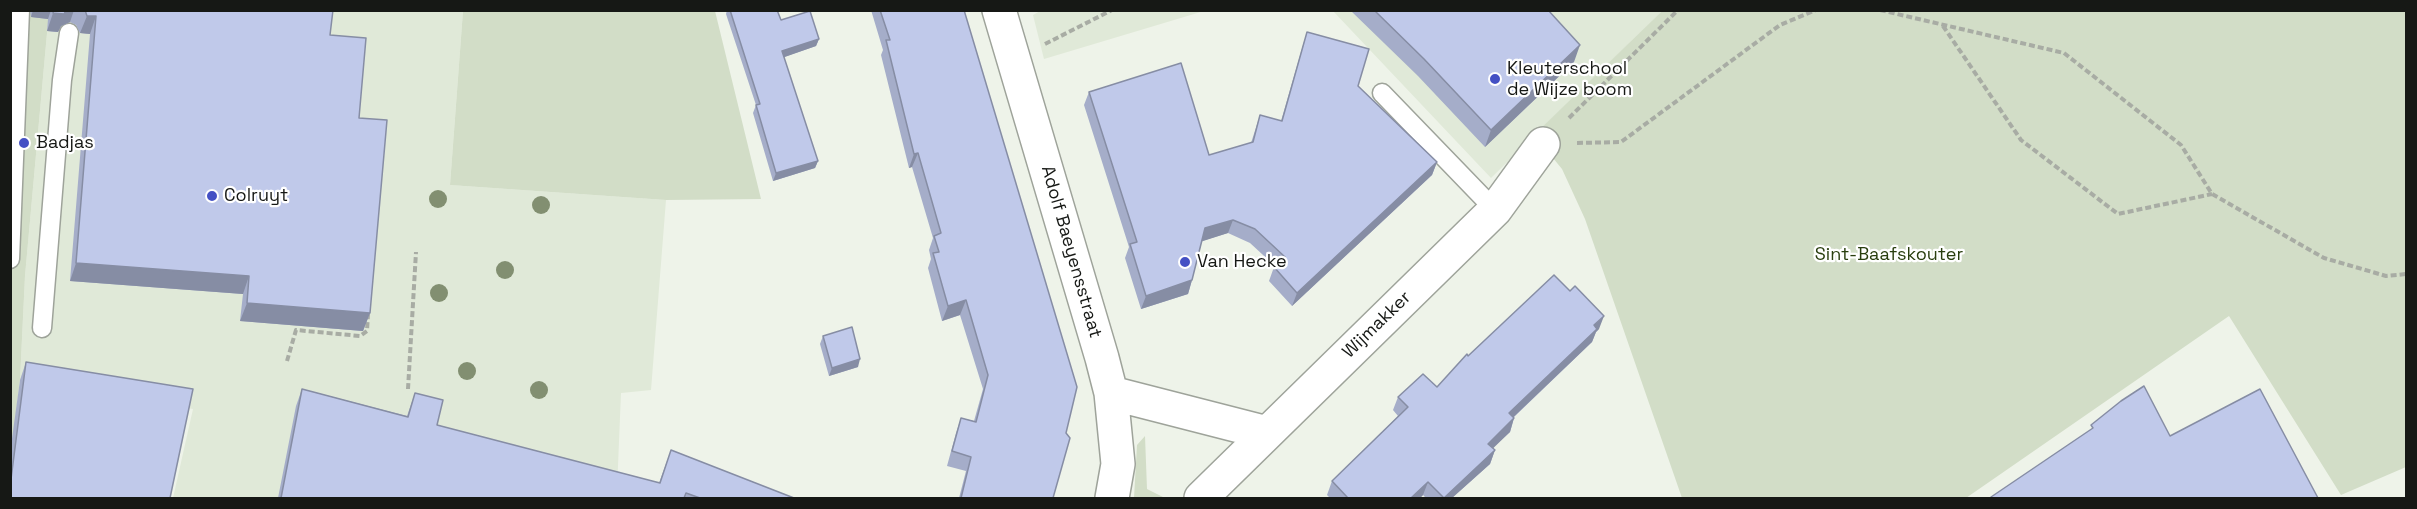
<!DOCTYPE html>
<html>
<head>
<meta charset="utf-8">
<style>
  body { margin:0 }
  #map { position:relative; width:2417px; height:509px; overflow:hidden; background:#eef3e9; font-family:"Space Grotesk",sans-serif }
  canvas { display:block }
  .frame { position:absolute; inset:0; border:12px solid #161815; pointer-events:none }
</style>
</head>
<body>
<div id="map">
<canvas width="2417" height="509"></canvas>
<div class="frame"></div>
</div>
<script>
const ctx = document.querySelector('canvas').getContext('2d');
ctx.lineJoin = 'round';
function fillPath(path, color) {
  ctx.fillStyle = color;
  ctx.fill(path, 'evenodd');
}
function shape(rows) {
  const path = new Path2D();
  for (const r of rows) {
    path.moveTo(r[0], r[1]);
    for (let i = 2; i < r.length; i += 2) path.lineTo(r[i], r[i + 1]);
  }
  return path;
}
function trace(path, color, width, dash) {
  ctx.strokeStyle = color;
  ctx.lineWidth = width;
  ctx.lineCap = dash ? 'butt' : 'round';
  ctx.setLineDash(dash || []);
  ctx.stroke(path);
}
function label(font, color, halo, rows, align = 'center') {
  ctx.font = font + ' "Space Grotesk",sans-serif';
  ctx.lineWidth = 4.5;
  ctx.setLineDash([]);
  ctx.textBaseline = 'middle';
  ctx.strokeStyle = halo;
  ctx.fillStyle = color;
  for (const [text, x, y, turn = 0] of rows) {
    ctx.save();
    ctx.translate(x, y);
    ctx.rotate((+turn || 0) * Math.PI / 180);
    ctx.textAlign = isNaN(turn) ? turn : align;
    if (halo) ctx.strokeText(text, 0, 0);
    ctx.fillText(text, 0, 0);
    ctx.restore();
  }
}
fillPath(shape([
  [1042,10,1204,10,1204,11,1044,59,1033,15],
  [49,11,463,11,450,185,666,200,651,390,621,393,617,490,647,498,173,498,193,409,20,380,25,276],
  [1333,11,1662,11,1491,178]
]), '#e0e9d8');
fillPath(shape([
  [11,11,49,11,25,276,20,380,11,454],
  [463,11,715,11,761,199,666,200,450,185],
  [1662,11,2406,11,2406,467,2341,495,2229,316,1966,498,1682,498,1585,219,1562,169,1534,135],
  [1145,436,1147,489,1165,498,1134,498,1137,445]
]), '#d2ddc7');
const service = shape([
  [1382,93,1495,210],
  [10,259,20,10],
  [42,328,62,80,69,33]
]);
const minor = shape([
  [999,10,1102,358,1111,393,1118,464,1112,498],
  [1111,393,1267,433],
  [1201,498,1495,210,1543,144]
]);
trace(service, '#9ea39a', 21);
trace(minor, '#9ea39a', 36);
trace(shape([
  [1880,10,2064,53,2181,145,2212,194,2324,258,2386,276,2406,274],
  [1943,26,2021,140,2118,214,2212,194],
  [1045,44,1112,10],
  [1569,118,1678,10],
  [1577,143,1621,142,1780,25,1816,10],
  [287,361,296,330,360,336,367,331,368,314],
  [408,389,416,252]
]), '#a8aca4', 4, [6, 3]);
trace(service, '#fff', 18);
trace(minor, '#fff', 33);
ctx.fillStyle = '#828f71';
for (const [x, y] of [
  [438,199],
  [541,205],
  [505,270],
  [439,293],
  [467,371],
  [539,390]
]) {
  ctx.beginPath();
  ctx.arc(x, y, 9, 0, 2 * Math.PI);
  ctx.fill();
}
fillPath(shape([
  [30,10,333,10,330,35,359,118,370,313,363,331,240,321,243,294,70,281,90,34,80,33,76,25,70,22,61,26,58,32,47,31,48,19,31,17],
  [727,10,777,10,781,20,819,39,816,46,784,57,818,161,815,168,773,181,753,113,756,105,726,14],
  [871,10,964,10,1066,433,1053,498,959,498,966,471,947,466,956,433,961,418,974,421,983,389,960,315,942,321,928,268,931,259,929,250,933,238,912,167,909,168,881,55,883,50],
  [1350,10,1548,10,1574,62,1485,147,1418,76],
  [1307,32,1358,86,1437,162,1432,175,1292,306,1269,281,1274,267,1275,266,1250,243,1228,233,1202,241,1192,280,1188,294,1141,309,1125,258,1129,247,1084,105,1089,92,1209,155,1251,143,1260,115,1281,121,1303,45],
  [1599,329,1596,332,1592,342,1514,417,1514,418,1510,432,1492,448,1495,450,1490,464,1452,498,1426,498,1423,495,1420,498,1330,498,1327,495,1332,481,1398,416,1393,410,1398,397,1437,387,1468,356],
  [823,336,858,367,829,376,820,344],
  [26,362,10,498,10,453,20,380],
  [302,389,407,416,415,393,437,425,659,483,671,450,794,498,278,498,296,406]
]), '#a5adc9');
fillPath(shape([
  [33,10,51,10,48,19,31,17],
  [66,10,74,10,70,22,61,26,58,32,47,31,53,13],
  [87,16,96,16,90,34,80,33],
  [819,39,816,46,779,59,782,51],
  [1580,45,1574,62,1485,147,1491,130],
  [918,153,912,167,909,168,914,154],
  [818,161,815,168,773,181,776,173],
  [1437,162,1432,175,1292,306,1297,293],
  [1233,220,1228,233,1200,242,1205,228],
  [76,263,249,276,243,294,70,281],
  [1192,280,1188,294,1141,309,1146,296],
  [966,300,960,315,942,321,948,306],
  [247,303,370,313,363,331,240,321],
  [1604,316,1599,329,1596,332,1592,342,1504,426,1509,413,1594,325],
  [860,359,858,367,829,376,832,368],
  [1514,418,1510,432,1483,458,1488,444],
  [1495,450,1490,464,1452,498,1443,498],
  [1428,482,1423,495,1420,498,1411,498]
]), '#868da4');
const building = shape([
  [54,10,66,10,64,14,53,13,54,10],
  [85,10,333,10,330,35,366,38,359,118,387,120,370,313,247,303,249,276,76,263,96,16,87,16,85,10],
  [730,10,777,10,781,20,810,11,819,39,782,51,818,161,776,173,756,105,760,104,730,10],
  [880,10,964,10,1077,387,1066,433,1070,438,1053,498,961,498,971,457,952,451,961,418,976,422,988,375,966,300,948,306,933,253,939,252,934,236,941,233,918,153,914,154,886,40,890,40,880,10],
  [1374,10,1548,10,1580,45,1491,130,1424,59,1374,10],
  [1307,32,1369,49,1358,86,1437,162,1297,293,1274,267,1285,257,1255,229,1233,220,1205,228,1192,280,1146,296,1130,244,1137,242,1089,92,1181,63,1209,155,1253,142,1260,115,1282,121,1307,32],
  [1554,275,1570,291,1575,286,1604,316,1594,325,1597,329,1509,413,1514,418,1488,444,1495,450,1444,498,1428,482,1411,498,1348,498,1332,481,1408,407,1398,397,1423,374,1437,387,1467,354,1468,356,1554,275],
  [852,327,860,359,832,368,823,336,852,327],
  [26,362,193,389,170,498,10,498,10,487,26,362],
  [2144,386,2170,436,2260,389,2318,498,1992,498,1991,497,2093,428,2091,425,2121,401,2144,386],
  [302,389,408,417,415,393,443,400,437,425,660,483,671,450,794,498,700,498,686,493,684,498,281,498,302,389]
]);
fillPath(building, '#c0c9ea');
trace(building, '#868da4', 1.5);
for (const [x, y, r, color] of [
  [1495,79,6,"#4450c4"],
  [24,143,6,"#4450c4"],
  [212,196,6,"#4450c4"],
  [1185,262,6,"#4450c4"]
]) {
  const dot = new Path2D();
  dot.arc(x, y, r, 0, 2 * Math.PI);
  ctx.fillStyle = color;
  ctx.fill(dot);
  trace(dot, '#fff', 2);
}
label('18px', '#161815', '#fff', [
  ["Kleuterschool",1507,69],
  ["de Wijze boom",1507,90],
  ["Badjas",36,143],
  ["Colruyt",224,196],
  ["Van Hecke",1197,262]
], 'left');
label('18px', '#161815', '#fff', [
  ["Adolf Baeyensstraat",1071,252,74],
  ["Wijmakker",1377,325,-44]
]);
label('18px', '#293e0e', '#fff', [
  ["Sint-Baafskouter",1889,255]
]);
</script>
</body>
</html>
